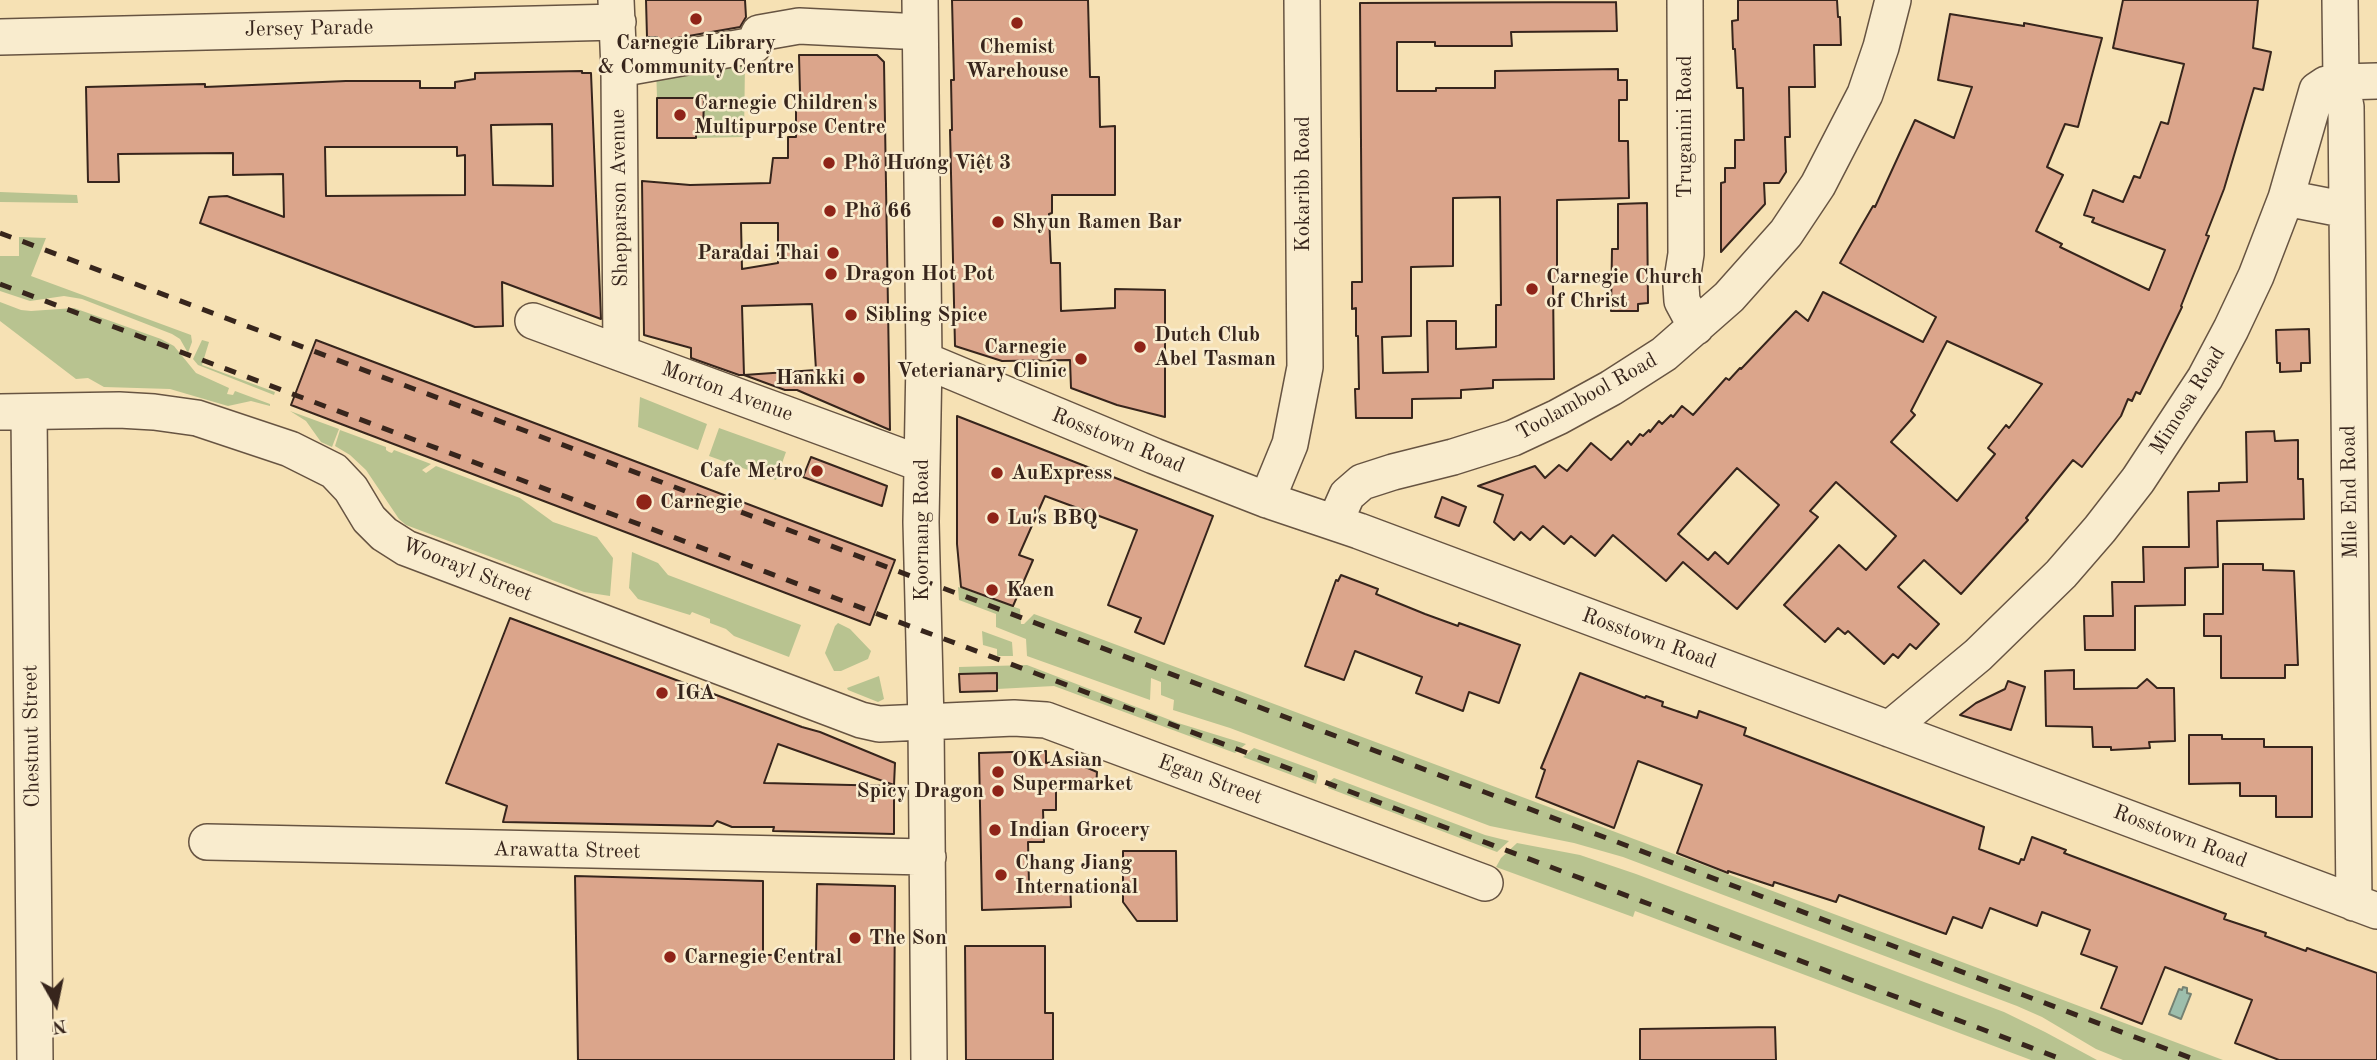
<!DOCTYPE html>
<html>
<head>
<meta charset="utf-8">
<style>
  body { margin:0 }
  #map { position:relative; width:2377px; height:1060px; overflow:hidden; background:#f6e1b4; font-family:"Old Standard TT",serif }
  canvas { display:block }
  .north { position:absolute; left:21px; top:969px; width:70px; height:70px; -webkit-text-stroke:5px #f9ecce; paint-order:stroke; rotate:171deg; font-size:19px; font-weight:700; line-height:28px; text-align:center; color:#37251c }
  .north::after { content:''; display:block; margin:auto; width:24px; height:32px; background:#37251c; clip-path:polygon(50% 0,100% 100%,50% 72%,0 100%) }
</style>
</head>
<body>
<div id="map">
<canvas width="2377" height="1060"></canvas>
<div class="north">N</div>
</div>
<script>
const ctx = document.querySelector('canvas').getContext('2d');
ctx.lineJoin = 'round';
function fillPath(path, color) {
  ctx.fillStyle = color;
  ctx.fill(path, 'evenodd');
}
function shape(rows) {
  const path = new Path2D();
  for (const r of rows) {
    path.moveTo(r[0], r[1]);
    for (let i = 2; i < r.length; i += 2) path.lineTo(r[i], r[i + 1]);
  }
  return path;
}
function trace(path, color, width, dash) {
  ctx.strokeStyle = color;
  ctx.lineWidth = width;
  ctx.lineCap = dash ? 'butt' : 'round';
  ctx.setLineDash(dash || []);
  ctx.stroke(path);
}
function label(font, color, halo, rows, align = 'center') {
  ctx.font = font + ' "Old Standard TT",serif';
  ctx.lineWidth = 5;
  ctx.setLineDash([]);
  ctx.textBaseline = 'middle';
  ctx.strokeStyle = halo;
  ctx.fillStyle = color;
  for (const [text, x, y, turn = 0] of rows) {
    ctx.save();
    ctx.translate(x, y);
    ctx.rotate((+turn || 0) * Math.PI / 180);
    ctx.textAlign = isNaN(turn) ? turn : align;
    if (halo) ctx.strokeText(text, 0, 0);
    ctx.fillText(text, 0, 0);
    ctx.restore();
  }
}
fillPath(shape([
  [745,62,744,137,696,138,696,132,703,131,704,99,657,98,656,65],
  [0,192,77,195,78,203,0,202],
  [19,237,46,238,31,276,191,335,192,342,188,353,180,339,172,334,82,299,64,296,30,301,0,291,0,256,19,256],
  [0,302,21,310,31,311,74,308,161,339,174,346,196,373,229,388,227,394,233,395,235,391,270,404,270,406,251,401,228,406,170,389,104,387,88,378,76,379,0,321],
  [202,340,209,342,202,365,275,392,274,395,198,365,193,359],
  [640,397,707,424,698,450,638,427],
  [290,411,339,429,332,447,321,442,306,421],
  [719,428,786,452,776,480,709,456],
  [340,430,386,447,386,450,389,452,392,453,394,450,431,464,422,470,426,473,436,466,520,498,553,522,597,537,613,558,610,596,584,592,406,525,399,519,366,470,350,455,335,446],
  [632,552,658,563,668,575,801,625,789,657,734,636,726,629,710,623,710,619,692,612,690,615,638,599,629,588],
  [958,587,1020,609,1021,624,1024,624,1034,614,1045,618,2223,1060,2123,1060,2096,1049,2042,1017,2017,1006,1623,857,1574,843,1490,826,1230,728,1173,710,1174,700,1161,695,1161,682,1151,678,1150,700,1027,656,1026,639,996,627,996,614,959,600],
  [838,623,850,629,871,651,868,659,841,671,834,671,825,653,835,626],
  [982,631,1012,642,1013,656,997,656,997,649,983,645],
  [1027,665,1178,723,1246,744,1235,753,1054,686,997,689,959,674,959,667],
  [879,676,884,699,878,702,848,690,847,688],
  [1254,748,1317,771,1318,776,1316,784,1243,757],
  [1334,778,1485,835,1509,841,1497,852,1328,788,1330,781],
  [1517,843,1580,855,1636,874,2004,1012,2045,1032,2097,1060,2031,1060,1635,911,1633,917,1496,867,1501,858]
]), '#b8c390');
const water = shape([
  [2183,987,2187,988,2187,993,2191,994,2181,1019,2169,1014,2179,989,2182,990,2183,987]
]);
fillPath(water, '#9dbeac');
trace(water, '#748172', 2);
const building = shape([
  [646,0,745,0,746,17,740,27,660,41,657,37,647,37,646,0],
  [952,0,1088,0,1090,77,1099,77,1100,127,1115,126,1115,195,1052,195,1052,213,1049,214,1051,263,1060,263,1061,311,1115,308,1115,289,1165,290,1165,417,1117,405,1071,388,1070,360,1002,361,955,346,950,130,952,130,951,80,954,80,952,0],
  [1738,0,1837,0,1838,17,1840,17,1841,45,1814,45,1815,87,1789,87,1790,137,1785,137,1786,172,1779,183,1764,183,1765,204,1721,252,1721,183,1725,182,1725,168,1735,168,1735,140,1744,140,1743,88,1737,88,1735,49,1733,49,1732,21,1738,20,1738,0],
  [2123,0,2258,0,2253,48,2271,52,2263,90,2254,88,2224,189,2206,235,2209,236,2181,306,2182,307,2140,394,2136,392,2132,401,2128,399,2121,416,2082,467,2073,460,2026,518,2028,520,1961,594,1924,560,1898,587,1939,624,1916,649,1910,644,1898,658,1893,654,1884,664,1848,631,1845,634,1838,628,1825,642,1784,605,1839,545,1866,570,1896,536,1836,482,1810,511,1818,517,1737,609,1683,562,1666,581,1613,535,1595,556,1571,536,1564,544,1543,526,1530,540,1521,532,1514,540,1494,522,1503,495,1478,486,1535,466,1545,478,1559,465,1567,471,1591,443,1611,460,1628,441,1631,445,1640,434,1643,436,1649,430,1650,432,1659,421,1662,424,1671,415,1673,417,1682,406,1693,415,1726,378,1729,380,1740,368,1741,369,1796,311,1808,321,1823,292,1923,342,1936,317,1840,263,1873,206,1875,207,1915,120,1954,138,1972,87,1938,80,1950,14,2024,26,2024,23,2102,38,2078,127,2065,124,2047,167,2063,175,2036,231,2062,244,2060,247,2149,290,2165,250,2092,222,2094,218,2084,215,2093,190,2123,202,2134,176,2140,178,2161,122,2168,124,2184,64,2113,48,2123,0],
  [1947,341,2042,384,2009,428,2006,425,1988,448,1995,454,1957,501,1891,442,1915,415,1911,411,1947,341],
  [1737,468,1779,505,1728,564,1715,552,1708,560,1678,534,1737,468],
  [1616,2,1617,31,1511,32,1512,46,1435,46,1435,42,1397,42,1397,91,1436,91,1436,88,1495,88,1495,71,1618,69,1618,80,1627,80,1627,100,1619,100,1619,141,1628,141,1629,198,1557,200,1557,283,1553,283,1554,379,1493,380,1493,388,1461,390,1461,398,1412,399,1412,418,1356,418,1355,389,1359,389,1358,336,1356,336,1356,308,1352,309,1352,282,1362,282,1360,3,1616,2],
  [1500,197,1501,305,1496,305,1496,347,1456,349,1456,321,1427,321,1428,372,1383,373,1382,337,1411,336,1411,267,1453,266,1453,198,1500,197],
  [799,55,877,55,884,62,890,430,797,390,785,390,744,375,816,370,812,304,742,306,744,375,739,375,691,358,691,348,644,335,642,181,690,185,770,183,773,158,788,158,788,137,796,137,796,93,800,93,799,55],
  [741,223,778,223,778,263,742,269,741,223],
  [582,71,582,73,591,73,601,319,502,282,503,326,475,327,200,223,209,197,227,196,284,217,283,174,233,175,233,153,118,154,119,182,88,182,86,87,205,84,205,87,346,81,420,81,420,88,455,88,455,82,475,79,475,73,582,71],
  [552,124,553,186,493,185,491,125,552,124],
  [325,147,457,147,457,156,465,155,465,195,326,196,325,147],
  [657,98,704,98,703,132,696,132,696,138,657,138,657,98],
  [1647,203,1648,303,1638,304,1638,311,1611,311,1612,249,1618,249,1618,204,1647,203],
  [2309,329,2310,363,2301,363,2301,371,2280,372,2280,363,2277,363,2276,330,2309,329],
  [316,340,895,560,870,625,291,405,316,340],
  [957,416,1213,516,1164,644,1135,632,1141,618,1108,605,1137,530,1045,496,1019,555,1033,560,1013,606,961,587,957,544,957,416],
  [2274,431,2275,441,2298,440,2298,479,2303,479,2304,519,2217,521,2218,567,2185,568,2185,605,2135,606,2135,650,2085,650,2084,616,2113,616,2112,582,2144,582,2143,547,2189,547,2188,492,2219,491,2219,483,2247,482,2246,432,2274,431],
  [811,457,887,486,882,506,803,477,811,457],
  [1442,497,1466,507,1459,526,1435,517,1442,497],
  [2223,564,2263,564,2263,570,2294,571,2298,665,2285,665,2285,678,2221,678,2221,636,2204,636,2204,614,2223,614,2223,564],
  [1341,575,1378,589,1376,594,1425,614,1458,626,1459,623,1520,645,1499,703,1469,692,1463,711,1416,693,1422,677,1355,651,1344,680,1305,666,1336,580,1338,581,1341,575],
  [510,618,802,727,820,732,895,763,894,785,778,744,764,783,894,786,894,834,773,831,774,827,732,827,717,821,713,826,503,822,507,806,446,783,510,618],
  [2074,670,2074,689,2137,688,2147,679,2157,688,2174,688,2175,741,2149,742,2150,748,2111,750,2111,747,2093,747,2092,727,2046,726,2045,671,2074,670],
  [997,673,997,691,960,692,959,674,997,673],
  [1580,673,1645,698,1646,696,1663,702,1662,706,1697,718,1699,711,1746,728,1744,735,1984,827,1979,849,2019,864,2021,859,2024,860,2032,837,2066,850,2064,853,2226,914,2224,919,2266,933,2265,936,2306,951,2307,948,2377,973,2377,1060,2279,1060,2235,1043,2252,1000,2165,967,2142,1024,2101,1008,2117,967,2081,954,2090,930,2042,912,2037,926,1990,908,1982,928,1953,917,1946,934,1839,895,1836,902,1774,882,1773,886,1728,871,1728,873,1677,853,1702,785,1638,761,1614,828,1536,797,1545,770,1541,768,1580,673],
  [2008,681,2025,687,2011,730,1960,715,1976,703,2005,689,2008,681],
  [2189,735,2222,735,2222,739,2264,739,2264,747,2312,747,2312,817,2276,817,2276,796,2240,796,2240,783,2189,784,2189,735],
  [1046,751,1046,763,1069,760,1097,772,1096,788,1056,789,1056,810,1043,810,1044,842,1028,842,1029,885,1070,883,1071,907,982,910,979,753,1046,751],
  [1123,851,1176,851,1177,921,1137,921,1123,902,1123,851],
  [575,876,763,881,763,955,816,955,817,884,895,886,894,1060,578,1060,575,876],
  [965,946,1045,946,1045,1013,1053,1013,1053,1060,966,1060,965,946],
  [1775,1027,1776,1060,1640,1060,1640,1029,1775,1027]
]);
fillPath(building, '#dba58b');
trace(building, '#37251c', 2);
const minor = shape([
  [616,0,619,69,621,353],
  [920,0,924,360,921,522,926,723,929,1060],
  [1685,0,1686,254,1681,286,1682,301,1696,327],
  [0,37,618,22],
  [619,69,754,45,759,33,799,26,901,31],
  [2286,198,2347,210],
  [533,321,922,464],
  [924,360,1154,456,1267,500,1359,531,2377,911],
  [0,412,119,410,154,412,197,418,290,449,334,471,351,489,369,519,384,534,406,548,861,720,879,724,1014,718,1046,720,1485,883],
  [29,412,35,1060],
  [1267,500,1290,444,1305,367,1302,0],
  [1335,522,1347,495,1362,482,1393,472,1453,457,1513,438,1558,417,1611,388,1664,354,1729,297,1786,233,1818,185,1865,94,1881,47,1893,0],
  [1889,729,1978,655,2061,574,2100,529,2138,480,2205,378,2231,329,2256,276,2286,198,2317,90,2326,84,2341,82,2340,0],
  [207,842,928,857],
  [2354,903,2346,107,2341,82,2377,81]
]);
trace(minor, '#675442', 38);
trace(minor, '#f9ecce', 35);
trace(shape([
  [0,233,2196,1060],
  [0,284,2064,1060]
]), '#37251c', 5, [12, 12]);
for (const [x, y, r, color] of [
  [696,19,7,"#8f2418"],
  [1017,23,7,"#8f2418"],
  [680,115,7,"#8f2418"],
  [829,163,7,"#8f2418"],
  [830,211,7,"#8f2418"],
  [998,222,7,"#8f2418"],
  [833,253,7,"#8f2418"],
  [831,274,7,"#8f2418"],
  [1532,289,7,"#8f2418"],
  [851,315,7,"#8f2418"],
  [1140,347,7,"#8f2418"],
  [1081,359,7,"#8f2418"],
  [859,378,7,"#8f2418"],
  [817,471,7,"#8f2418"],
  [997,473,7,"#8f2418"],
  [644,502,9,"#8f2418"],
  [993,518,7,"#8f2418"],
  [992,590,7,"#8f2418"],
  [662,693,7,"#8f2418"],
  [998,772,7,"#8f2418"],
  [998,791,7,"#8f2418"],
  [995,830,7,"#8f2418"],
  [1001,875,7,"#8f2418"],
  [855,938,7,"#8f2418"],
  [670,957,7,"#8f2418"]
]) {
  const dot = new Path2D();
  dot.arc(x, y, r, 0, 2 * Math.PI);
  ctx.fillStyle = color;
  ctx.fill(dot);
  trace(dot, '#f9ecce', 2.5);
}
label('21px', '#37251c', '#f9ecce', [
  ["Jersey Parade",309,29,-1],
  ["Truganini Road",1685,127,-90],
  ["Kokaribb Road",1303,184,-90],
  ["Shepparson Avenue",620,198,-91],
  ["Morton Avenue",727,392,20],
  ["Toolambool Road",1587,397,-29],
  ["Mimosa Road",2188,401,-58],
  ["Rosstown Road",1118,441,22],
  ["Mile End Road",2350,492,-91],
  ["Koornang Road",922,530,-90],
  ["Woorayl Street",467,570,22],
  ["Rosstown Road",1649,639,20],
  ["Chestnut Street",32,736,-91],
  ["Egan Street",1210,780,20],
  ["Rosstown Road",2180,837,21],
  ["Arawatta Street",567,851,1]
]);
label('bold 21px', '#37251c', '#f9ecce', [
  ["Carnegie Library",696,43,"center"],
  ["& Community Centre",696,67,"center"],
  ["Chemist",1017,47,"center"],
  ["Warehouse",1017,71,"center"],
  ["Carnegie Children's",694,103],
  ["Multipurpose Centre",694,127],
  ["Phở Hương Việt 3",843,163],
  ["Phở 66",844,211],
  ["Shyun Ramen Bar",1012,222],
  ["Paradai Thai",819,253,"right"],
  ["Dragon Hot Pot",845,274],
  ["Carnegie Church",1546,277],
  ["of Christ",1546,301],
  ["Sibling Spice",865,315],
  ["Dutch Club",1154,335],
  ["Abel Tasman",1154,359],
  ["Carnegie",1067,347,"right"],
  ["Veterianary Clinic",1067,371,"right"],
  ["Hankki",845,378,"right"],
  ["Cafe Metro",803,471,"right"],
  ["AuExpress",1011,473],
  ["Carnegie",660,502],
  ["Lu's BBQ",1007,518],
  ["Kaen",1006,590],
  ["IGA",676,693],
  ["OK Asian",1012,760],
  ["Supermarket",1012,784],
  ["Spicy Dragon",984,791,"right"],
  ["Indian Grocery",1009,830],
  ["Chang Jiang",1015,863],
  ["International",1015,887],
  ["The Son",869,938],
  ["Carnegie Central",684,957]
], 'left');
</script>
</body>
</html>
